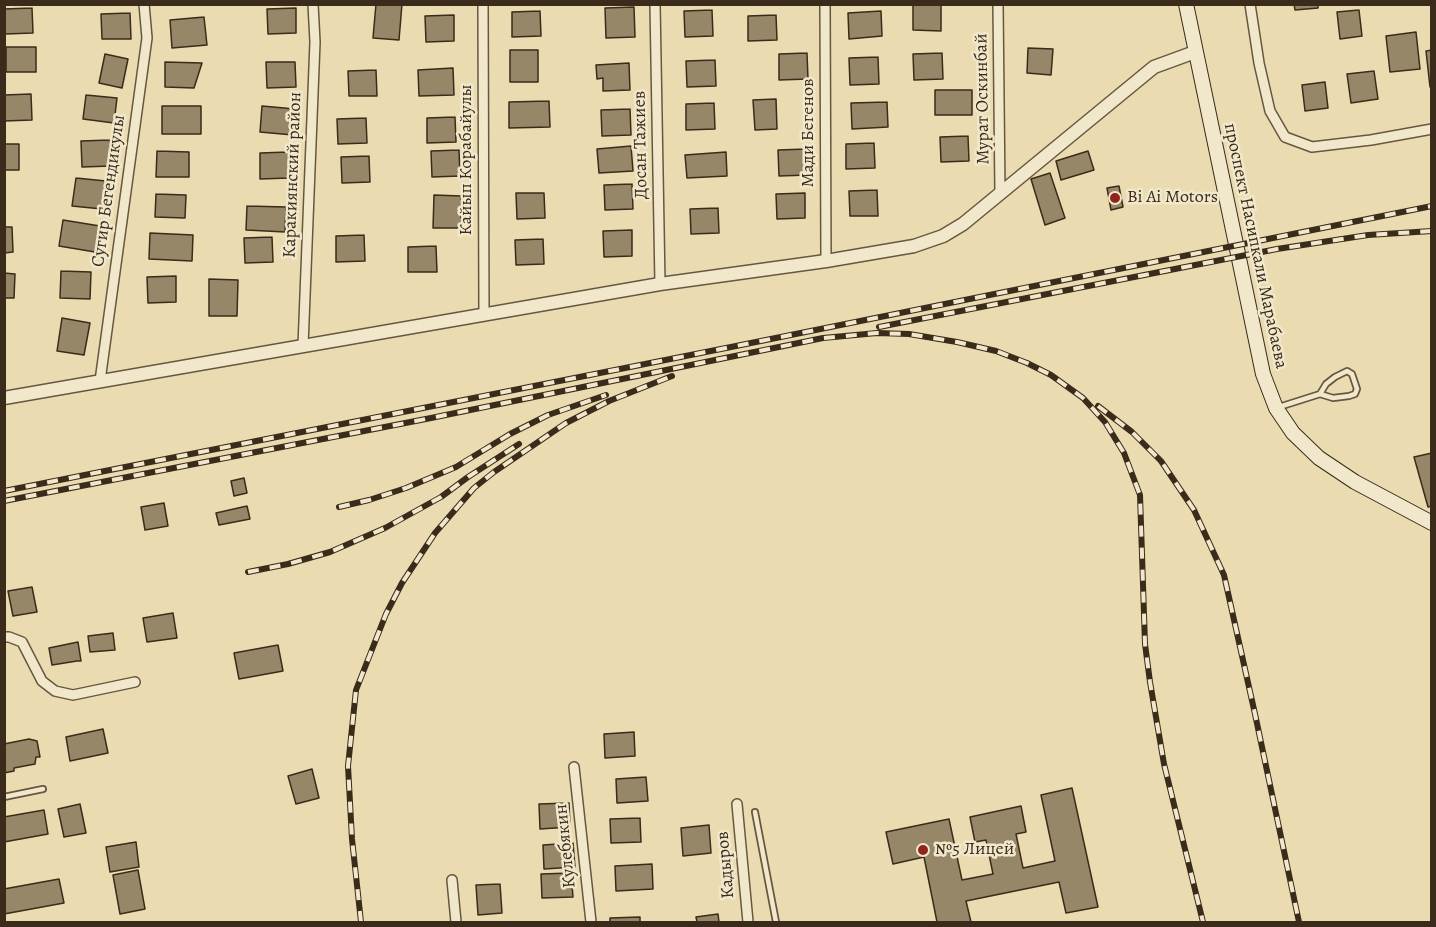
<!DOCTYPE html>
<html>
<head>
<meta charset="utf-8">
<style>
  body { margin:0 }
  #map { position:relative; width:1436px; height:927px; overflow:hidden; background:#eadbb0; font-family:Alegreya,serif }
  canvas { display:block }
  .frame { position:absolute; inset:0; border:6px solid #3a2b1a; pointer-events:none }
</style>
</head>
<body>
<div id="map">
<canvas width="1436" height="927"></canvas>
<div class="frame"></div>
</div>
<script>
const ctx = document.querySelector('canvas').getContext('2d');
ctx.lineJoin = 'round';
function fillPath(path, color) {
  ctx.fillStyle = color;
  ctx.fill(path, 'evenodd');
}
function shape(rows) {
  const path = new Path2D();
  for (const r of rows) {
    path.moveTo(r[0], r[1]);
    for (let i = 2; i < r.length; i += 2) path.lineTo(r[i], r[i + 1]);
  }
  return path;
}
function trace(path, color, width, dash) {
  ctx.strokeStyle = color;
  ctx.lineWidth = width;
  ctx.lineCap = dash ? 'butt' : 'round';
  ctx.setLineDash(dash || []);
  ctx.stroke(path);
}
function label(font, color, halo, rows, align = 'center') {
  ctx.font = font + ' Alegreya,serif';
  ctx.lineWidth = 5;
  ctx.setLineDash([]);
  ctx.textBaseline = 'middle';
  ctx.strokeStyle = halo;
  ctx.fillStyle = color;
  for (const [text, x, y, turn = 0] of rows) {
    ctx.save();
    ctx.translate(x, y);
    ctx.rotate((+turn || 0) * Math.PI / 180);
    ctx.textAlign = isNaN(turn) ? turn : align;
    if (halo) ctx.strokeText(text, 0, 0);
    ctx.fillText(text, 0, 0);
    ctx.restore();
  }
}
const building = shape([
  [376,4,402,4,399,40,373,38,376,4],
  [913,4,941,4,941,31,913,30,913,4],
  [1294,4,1318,4,1318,8,1295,10,1294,4],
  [634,7,635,37,606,38,605,8,634,7],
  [32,8,33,33,5,34,4,9,32,8],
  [296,8,296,33,268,34,267,9,296,8],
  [712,10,713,36,685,37,684,11,712,10],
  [1359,10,1362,36,1340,39,1337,12,1359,10],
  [540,11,541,36,512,37,512,12,540,11],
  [881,11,882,36,849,39,848,13,881,11],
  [130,13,131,39,102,39,101,14,130,13],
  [454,15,454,41,426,42,425,16,454,15],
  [776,15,777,40,748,41,748,16,776,15],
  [204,17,207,45,172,48,170,20,204,17],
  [1416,32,1420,69,1390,72,1386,36,1416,32],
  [6,47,36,47,36,72,6,72,6,47],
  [1028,48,1053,49,1051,75,1027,73,1028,48],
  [510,50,538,50,538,82,510,82,510,50],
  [1432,50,1432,87,1430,87,1426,51,1432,50],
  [807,53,808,79,779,80,779,54,807,53],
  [942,53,943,79,914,80,913,54,942,53],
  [105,54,128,59,122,88,99,83,105,54],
  [878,57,879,84,850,85,849,58,878,57],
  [715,60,716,86,687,87,686,61,715,60],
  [165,62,202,63,194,88,165,87,165,62],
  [266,62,295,62,296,87,267,88,266,62],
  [629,63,630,90,603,91,603,78,597,79,596,65,629,63],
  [453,68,454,95,419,96,418,70,453,68],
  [376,70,377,96,349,96,348,71,376,70],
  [1374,71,1378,99,1351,103,1347,74,1374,71],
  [1325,82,1328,108,1305,111,1302,85,1325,82],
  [935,90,972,90,972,115,935,115,935,90],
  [31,94,32,120,4,121,4,95,31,94],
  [86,95,117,98,114,123,83,119,86,95],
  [776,99,777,129,755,130,753,100,776,99],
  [549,101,550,127,509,128,509,102,549,101],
  [887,102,888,127,852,129,851,103,887,102],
  [714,103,715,129,686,130,686,104,714,103],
  [162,106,201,106,201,134,162,134,162,106],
  [262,106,295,109,293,135,260,132,262,106],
  [630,109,631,135,602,136,601,110,630,109],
  [455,117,456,142,427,143,427,118,455,117],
  [366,118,367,143,338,144,337,119,366,118],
  [968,136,969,161,941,162,940,137,968,136],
  [110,140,111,166,82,167,81,141,110,140],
  [874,143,875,168,846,169,846,144,874,143],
  [4,144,19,144,19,170,4,170,4,144],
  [631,146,633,171,599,173,597,149,631,146],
  [807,149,808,175,779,176,778,150,807,149],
  [459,150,460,176,432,177,431,151,459,150],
  [157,151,189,152,189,177,156,177,157,151],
  [1088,151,1094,170,1061,180,1056,161,1088,151],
  [288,152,289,178,260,179,260,153,288,152],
  [726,152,727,176,687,178,685,155,726,152],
  [369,156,370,182,342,183,341,157,369,156],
  [1050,173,1065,218,1045,225,1031,179,1050,173],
  [76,178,106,181,102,209,72,206,76,178],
  [632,184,633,209,605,210,604,185,632,184],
  [1119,186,1123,207,1111,210,1107,188,1119,186],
  [877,190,878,216,850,216,849,191,877,190],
  [516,193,544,193,545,218,517,219,516,193],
  [805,193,805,218,777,219,776,194,805,193],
  [156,194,186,195,185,218,155,217,156,194],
  [434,195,461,196,461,228,433,228,434,195],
  [247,206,286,207,285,232,246,230,247,206],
  [718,208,719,233,691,234,690,209,718,208],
  [63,220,100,226,95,252,59,246,63,220],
  [4,227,12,227,13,252,4,253,4,227],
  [632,230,632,256,604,257,603,231,632,230],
  [150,233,193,235,192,261,149,259,150,233],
  [364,235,365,261,336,262,336,236,364,235],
  [272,237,273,262,245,263,244,238,272,237],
  [543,239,544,264,516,265,515,240,543,239],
  [436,246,437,272,408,272,408,247,436,246],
  [61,271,91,272,90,299,60,298,61,271],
  [4,273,15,274,14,298,4,298,4,273],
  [176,276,176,302,148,303,147,277,176,276],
  [209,279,238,280,237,316,209,316,209,279],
  [62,318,90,323,84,355,57,351,62,318],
  [1432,453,1432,506,1428,507,1414,457,1432,453],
  [244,478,247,493,234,496,231,481,244,478],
  [164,503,168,526,145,530,141,507,164,503],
  [247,506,250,519,219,525,216,513,247,506],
  [32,587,37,612,13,616,8,591,32,587],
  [173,613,177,638,147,642,143,618,173,613],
  [113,633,115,650,90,652,88,636,113,633],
  [78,642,81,661,77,661,52,665,49,648,78,642],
  [278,645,283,671,239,679,234,653,278,645],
  [103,729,108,753,70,761,66,737,103,729],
  [634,732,635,756,605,758,604,734,634,732],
  [29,739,37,741,40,757,36,757,35,764,14,768,14,771,4,773,4,744,29,739],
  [312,769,319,798,296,804,288,776,312,769],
  [646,777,648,801,617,803,616,779,646,777],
  [1072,788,1098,907,1066,913,1059,882,966,901,971,922,937,922,924,857,893,864,886,832,949,819,962,880,993,874,986,840,975,842,970,817,1021,806,1026,832,1016,834,1023,868,1055,861,1041,795,1072,788],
  [569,803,570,827,540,829,539,804,569,803],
  [80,804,86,833,64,837,58,809,80,804],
  [44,810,48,834,4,842,4,817,44,810],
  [640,818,641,842,611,843,610,819,640,818],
  [709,825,711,853,683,856,681,828,709,825],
  [136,842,139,867,110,872,106,847,136,842],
  [573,843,575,867,544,869,543,845,573,843],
  [652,864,653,889,616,891,615,866,652,864],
  [138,870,145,909,120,914,113,875,138,870],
  [571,873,573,897,542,898,541,874,571,873],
  [59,879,64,903,4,914,4,889,59,879],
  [500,884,502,913,478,915,476,885,500,884],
  [718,914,719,922,697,922,696,917,718,914],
  [640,917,640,922,610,922,610,918,640,917]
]);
fillPath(building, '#968768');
trace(building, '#3a2b1a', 1.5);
const service = shape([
  [1279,407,1320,394,1333,398,1349,396,1355,394,1357,389,1352,374,1347,371,1335,377,1326,384,1320,394],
  [4,797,43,789],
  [755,812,776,922]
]);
const minor = shape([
  [483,4,484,315],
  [655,4,660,284],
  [825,4,826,261],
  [998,4,1000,194],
  [1250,4,1259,63,1270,111,1285,137,1312,147,1371,140,1432,129],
  [303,346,315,42,313,4],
  [100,381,147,38,144,4],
  [4,637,9,637,22,642,42,681,55,691,73,695,135,682],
  [574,767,591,922],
  [737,804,748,922],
  [452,880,456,922]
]);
const tertiary = shape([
  [4,398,660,284,826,261,914,246,943,236,963,224,1154,67,1195,52]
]);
const secondary = shape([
  [1186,4,1263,374,1276,408,1293,433,1319,458,1355,482,1432,523]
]);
trace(service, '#665740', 8);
trace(minor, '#665740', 12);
trace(tertiary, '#665740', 15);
trace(secondary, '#3a2b1a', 16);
trace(service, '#f1e8cc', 4.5);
trace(minor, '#f1e8cc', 9);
trace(tertiary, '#f1e8cc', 12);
trace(secondary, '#f1e8cc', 14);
const rail = shape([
  [879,327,1277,249,1368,235,1432,231],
  [1098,406,1132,432,1161,461,1194,510,1224,575,1255,714,1299,922],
  [4,491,736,346,1432,206],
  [4,501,431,418,823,338,877,333,909,334,957,342,996,351,1027,363,1051,375,1083,398,1105,422,1124,453,1140,495,1145,644,1150,682,1164,764,1203,922],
  [339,507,369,500,406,488,456,467,510,434,548,415,606,395],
  [248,572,288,564,330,552,385,528,441,497,468,477,519,444],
  [361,922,352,839,348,766,356,690,386,614,402,583,435,533,474,488,494,472,566,423,609,401,672,376]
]);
trace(rail, '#3a2b1a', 6);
trace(rail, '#f1e8cc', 4, [11]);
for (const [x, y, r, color] of [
  [1115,198,6,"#8f2418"],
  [923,850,6,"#8f2418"]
]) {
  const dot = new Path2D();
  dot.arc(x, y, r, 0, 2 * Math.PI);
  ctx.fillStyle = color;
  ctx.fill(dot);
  trace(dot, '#f1e8cc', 2);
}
label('18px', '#3a2b1a', '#f1e8cc', [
  ["Мурат Оскинбай",983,99,-91],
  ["Мади Бегенов",809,133,-90],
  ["Досан Тажиев",641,145,-91],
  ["Кайып Корабайулы",467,160,-90],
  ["Каракиянский район",293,175,-88],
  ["Сугир Бегендикулы",109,191,-82],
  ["проспект Насипкали Марабаева",1255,246,78],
  ["Кулебякин",566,846,-96],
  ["Кадыров",726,865,-95]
]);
label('18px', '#3a2b1a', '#f1e8cc', [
  ["Bi Ai Motors",1127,198],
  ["№5 Лицей",935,850]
], 'left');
</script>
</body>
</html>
